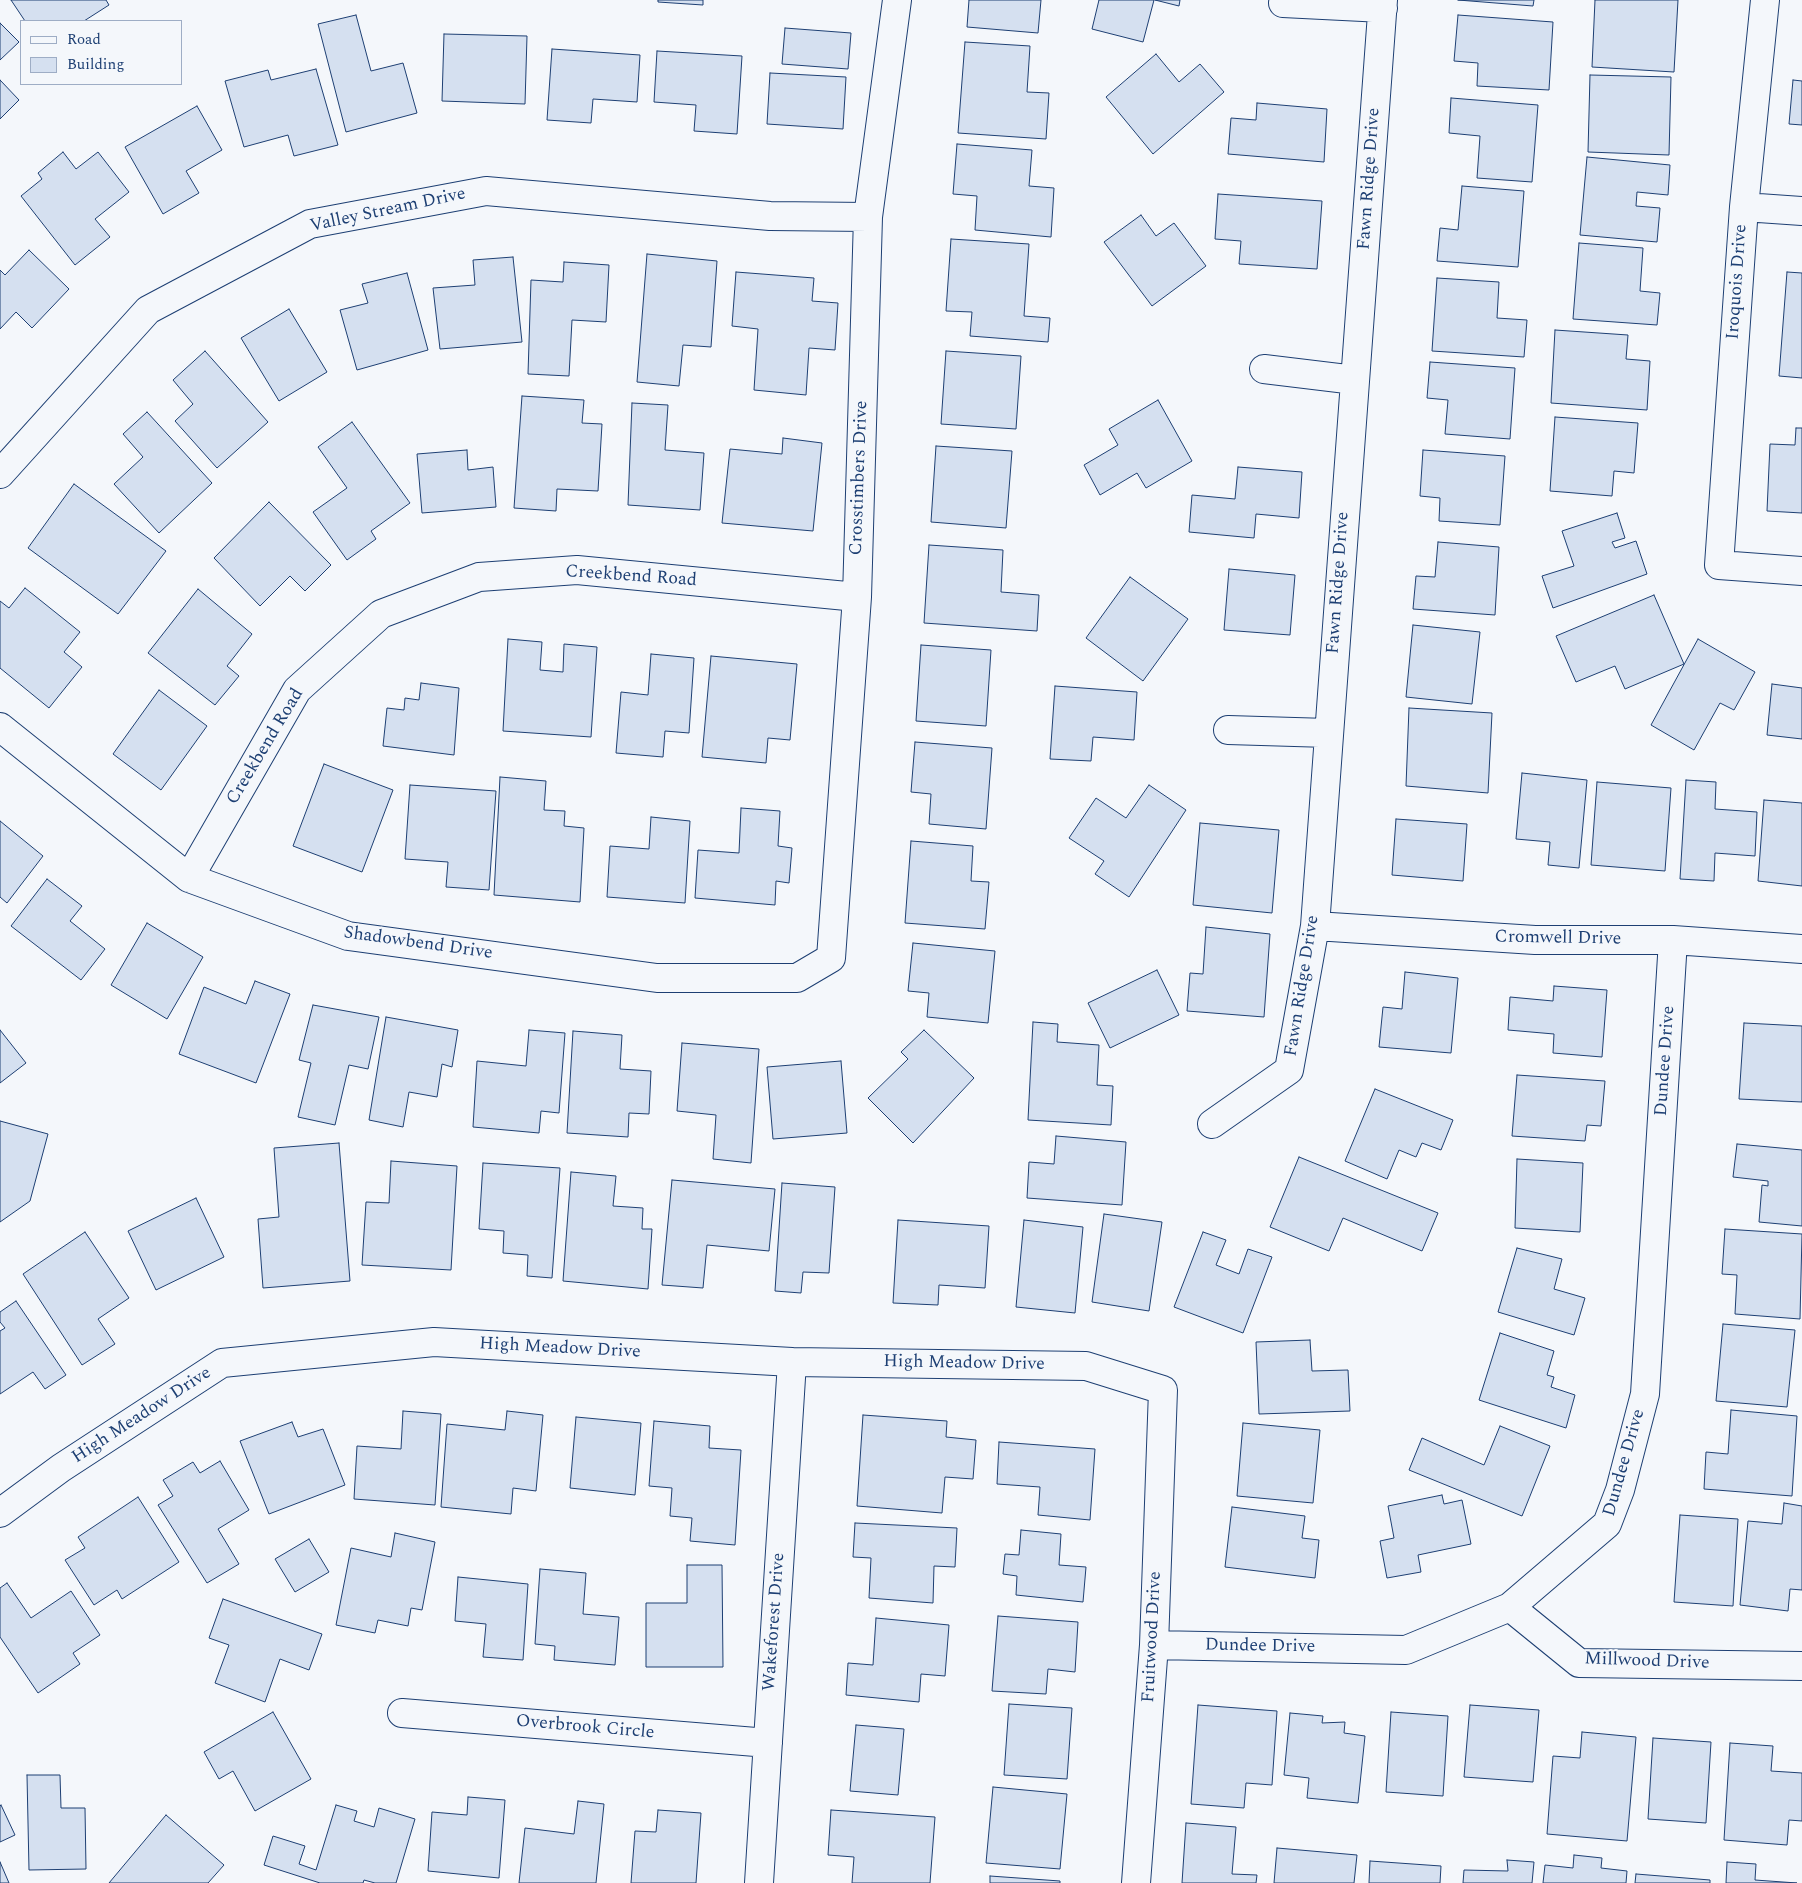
<!DOCTYPE html>
<html>
<head>
<meta charset="utf-8">
<style>
  body { margin:0 }
  #map { position:relative; width:1802px; height:1883px; overflow:hidden; background:#f4f7fb; font-family:Spectral,serif }
  canvas { display:block }
  .legend { position:absolute; left:20px; top:20px; width:162px; height:65px; box-sizing:border-box; background:#f4f7fb; border:1px solid #9eadc5; margin:0; padding:6px 9px; list-style:none; font-size:15px; color:#1d3f73 }
  .legend li { display:flex; align-items:center; gap:10px; height:25px }
  .legend b { width:25px; border:1px solid #9eadc5 }
</style>
</head>
<body>
<div id="map">
<canvas width="1802" height="1883"></canvas>
<ul class="legend">
<li><b style="height:6px;background:#f4f7fb"></b>Road</li>
<li><b style="height:14px;background:#d5e0f0"></b>Building</li>
</ul>
</div>
<script>
const ctx = document.querySelector('canvas').getContext('2d');
ctx.lineJoin = 'round';
function fillPath(path, color) {
  ctx.fillStyle = color;
  ctx.fill(path, 'evenodd');
}
function shape(rows) {
  const path = new Path2D();
  for (const r of rows) {
    path.moveTo(r[0], r[1]);
    for (let i = 2; i < r.length; i += 2) path.lineTo(r[i], r[i + 1]);
  }
  return path;
}
function trace(path, color, width, dash) {
  ctx.strokeStyle = color;
  ctx.lineWidth = width;
  ctx.lineCap = dash ? 'butt' : 'round';
  ctx.setLineDash(dash || []);
  ctx.stroke(path);
}
function label(font, color, halo, rows, align = 'center') {
  ctx.font = font + ' Spectral,serif';
  ctx.lineWidth = 4;
  ctx.setLineDash([]);
  ctx.textBaseline = 'middle';
  ctx.strokeStyle = halo;
  ctx.fillStyle = color;
  for (const [text, x, y, turn = 0] of rows) {
    ctx.save();
    ctx.translate(x, y);
    ctx.rotate((+turn || 0) * Math.PI / 180);
    ctx.textAlign = isNaN(turn) ? turn : align;
    if (halo) ctx.strokeText(text, 0, 0);
    ctx.fillText(text, 0, 0);
    ctx.restore();
  }
}
const building = shape([
  [11,0,106,0,109,5,84,21,25,21,11,0],
  [658,0,703,0,703,5,658,2,658,0],
  [969,0,1041,0,1038,33,967,27,969,0],
  [1099,0,1154,0,1143,42,1092,29,1099,0],
  [1155,0,1180,0,1179,6,1155,0],
  [1458,0,1534,0,1533,6,1458,0],
  [1595,0,1678,0,1674,72,1592,67,1595,0],
  [356,15,371,71,403,63,417,113,346,132,318,24,356,15],
  [1458,15,1553,22,1549,90,1477,86,1478,63,1454,61,1458,15],
  [0,23,19,42,0,60,0,23],
  [785,28,851,33,848,69,782,64,785,28],
  [444,34,527,36,525,104,442,101,444,34],
  [965,42,1030,46,1027,92,1049,93,1046,139,958,133,965,42],
  [552,49,640,55,637,102,593,99,591,123,547,120,552,49],
  [657,51,742,56,737,134,694,131,696,105,654,102,657,51],
  [1156,54,1179,82,1200,64,1224,92,1153,154,1106,97,1156,54],
  [316,69,338,145,294,156,288,135,244,147,225,81,268,70,271,80,316,69],
  [770,73,846,77,843,129,767,124,770,73],
  [1590,75,1671,77,1669,155,1588,152,1590,75],
  [0,80,19,100,0,119,0,80],
  [1793,80,1802,81,1802,125,1789,124,1793,80],
  [1451,98,1538,105,1532,182,1477,178,1480,136,1449,133,1451,98],
  [1257,103,1327,109,1324,162,1228,154,1231,118,1256,120,1257,103],
  [197,106,222,150,186,171,199,193,163,214,125,147,197,106],
  [957,144,1032,150,1029,186,1054,188,1051,237,975,230,977,196,953,194,957,144],
  [63,152,76,169,98,152,129,192,95,219,110,237,75,265,21,196,42,179,38,173,63,152],
  [1587,157,1670,165,1668,195,1637,192,1636,206,1660,208,1657,242,1580,235,1587,157],
  [1462,186,1524,191,1518,267,1437,261,1440,228,1458,230,1462,186],
  [1218,194,1322,201,1317,269,1239,264,1241,241,1215,239,1218,194],
  [1141,215,1156,236,1174,223,1206,266,1152,306,1104,242,1141,215],
  [951,239,1029,244,1024,316,1050,318,1048,342,970,336,972,312,946,311,951,239],
  [1579,243,1643,248,1640,291,1660,293,1657,325,1573,319,1579,243],
  [29,250,69,289,32,328,16,312,0,329,0,270,5,275,29,250],
  [647,254,717,261,711,347,683,345,679,386,637,382,647,254],
  [513,257,522,342,440,349,433,288,475,285,473,260,513,257],
  [564,262,609,265,606,322,572,320,569,376,528,374,531,280,563,282,564,262],
  [736,272,814,278,812,301,838,303,835,350,809,348,806,395,754,390,758,329,732,326,736,272],
  [1787,272,1802,273,1802,378,1779,376,1787,272],
  [407,273,428,350,357,370,340,310,368,303,362,284,407,273],
  [1437,278,1499,282,1497,318,1527,320,1524,357,1432,351,1437,278],
  [289,309,327,372,279,401,241,338,289,309],
  [1555,330,1628,335,1626,359,1650,361,1647,410,1551,403,1555,330],
  [205,351,268,422,217,468,175,421,193,404,173,380,205,351],
  [946,351,1021,356,1016,429,941,424,946,351],
  [1430,362,1515,368,1510,439,1445,434,1448,400,1427,398,1430,362],
  [522,396,584,400,582,423,602,424,598,491,557,489,556,511,514,508,522,396],
  [1158,400,1192,461,1146,488,1137,473,1100,495,1084,465,1118,445,1109,429,1158,400],
  [632,403,668,405,665,450,704,453,700,510,628,505,632,403],
  [147,412,212,483,159,533,114,484,143,457,123,434,147,412],
  [1555,417,1638,423,1634,473,1614,471,1612,496,1550,491,1555,417],
  [352,422,410,503,371,531,376,539,347,560,313,512,347,488,318,447,352,422],
  [1796,428,1802,428,1802,513,1767,511,1770,444,1795,445,1796,428],
  [783,438,822,443,813,531,722,523,730,449,782,454,783,438],
  [936,446,1012,451,1006,528,931,522,936,446],
  [467,450,468,470,493,467,496,507,422,513,417,454,467,450],
  [1423,450,1505,456,1500,525,1439,521,1440,498,1420,496,1423,450],
  [1238,467,1302,472,1299,518,1256,514,1254,538,1189,532,1192,495,1235,499,1238,467],
  [74,484,166,551,118,614,28,548,74,484],
  [269,502,331,565,305,591,290,576,260,606,214,558,269,502],
  [1617,513,1625,538,1612,542,1615,548,1636,541,1647,574,1553,608,1542,576,1574,566,1562,531,1617,513],
  [1438,542,1499,547,1495,615,1413,609,1416,576,1435,577,1438,542],
  [929,545,1003,550,1001,592,1039,595,1037,631,924,623,929,545],
  [1229,569,1295,575,1290,635,1224,630,1229,569],
  [1130,577,1188,619,1143,681,1086,638,1130,577],
  [25,588,80,632,64,652,82,667,49,708,0,668,0,601,9,608,25,588],
  [198,589,252,634,227,666,239,676,215,705,148,653,198,589],
  [1654,595,1684,664,1625,689,1615,666,1576,682,1556,636,1654,595],
  [1413,625,1480,632,1472,704,1406,697,1413,625],
  [508,639,542,642,540,670,563,672,564,644,597,647,591,737,503,731,508,639],
  [1698,639,1755,672,1734,710,1720,703,1694,750,1651,725,1698,639],
  [921,645,991,650,986,726,916,721,921,645],
  [651,654,694,658,689,733,665,731,663,757,616,753,621,692,648,695,651,654],
  [711,656,797,664,790,740,768,738,766,763,702,757,711,656],
  [421,683,459,688,454,755,383,746,387,708,404,710,405,698,419,700,421,683],
  [1772,684,1802,688,1802,739,1767,735,1772,684],
  [1055,686,1137,692,1134,740,1093,737,1091,761,1050,759,1055,686],
  [159,690,207,726,161,790,113,754,159,690],
  [1409,708,1492,713,1488,793,1406,786,1409,708],
  [915,742,992,748,986,829,929,824,931,794,911,792,915,742],
  [324,764,393,790,362,872,293,846,324,764],
  [1522,773,1587,780,1579,868,1548,865,1550,842,1516,839,1522,773],
  [500,777,546,781,544,810,565,811,564,826,584,828,580,902,494,895,500,777],
  [1686,780,1716,782,1715,809,1757,812,1755,856,1715,853,1714,881,1680,879,1686,780],
  [1597,782,1671,788,1665,871,1591,865,1597,782],
  [410,785,496,791,489,890,446,887,448,862,405,859,410,785],
  [1149,785,1186,810,1129,897,1095,874,1104,861,1069,838,1096,798,1126,818,1149,785],
  [1764,800,1802,803,1802,886,1758,881,1764,800],
  [741,808,780,811,778,846,792,848,789,883,776,881,775,905,695,898,698,850,739,853,741,808],
  [651,817,690,821,685,903,607,897,610,846,649,849,651,817],
  [1396,819,1467,824,1463,881,1392,875,1396,819],
  [0,821,43,856,7,903,0,897,0,821],
  [1200,823,1279,830,1272,913,1193,905,1200,823],
  [911,841,973,846,971,881,989,882,985,929,905,923,911,841],
  [47,879,82,906,70,921,105,949,81,980,11,926,47,879],
  [147,923,203,957,167,1019,111,985,147,923],
  [1206,927,1270,934,1264,1017,1187,1011,1190,973,1203,974,1206,927],
  [913,943,995,951,988,1023,927,1017,929,993,908,991,913,943],
  [1157,970,1179,1015,1110,1048,1088,1003,1157,970],
  [1405,972,1458,978,1451,1053,1379,1047,1383,1007,1402,1009,1405,972],
  [255,981,290,994,256,1083,179,1054,204,987,246,1004,255,981],
  [1554,986,1607,990,1602,1057,1553,1053,1554,1034,1508,1030,1510,997,1553,1001,1554,986],
  [313,1005,379,1017,368,1069,349,1065,335,1125,298,1117,311,1063,299,1060,313,1005],
  [386,1017,458,1030,452,1067,442,1064,437,1097,409,1092,403,1127,369,1120,386,1017],
  [1033,1022,1058,1024,1057,1042,1099,1045,1097,1085,1113,1086,1111,1125,1028,1120,1033,1022],
  [1744,1023,1802,1026,1802,1102,1739,1099,1744,1023],
  [0,1030,26,1063,0,1083,0,1030],
  [529,1030,565,1033,559,1113,541,1111,539,1133,473,1127,477,1061,526,1066,529,1030],
  [924,1030,974,1078,913,1143,868,1098,908,1059,901,1052,924,1030],
  [573,1031,622,1035,620,1069,651,1071,649,1114,629,1113,628,1137,567,1133,573,1031],
  [682,1043,759,1049,751,1163,713,1159,716,1115,677,1111,682,1043],
  [841,1061,847,1133,773,1139,767,1067,841,1061],
  [1517,1075,1605,1081,1601,1126,1587,1125,1585,1141,1512,1136,1517,1075],
  [1375,1089,1453,1120,1441,1150,1422,1143,1416,1157,1399,1150,1387,1179,1345,1161,1375,1089],
  [0,1121,48,1134,30,1201,0,1222,0,1121],
  [1056,1136,1126,1142,1122,1205,1027,1198,1029,1162,1054,1164,1056,1136],
  [339,1143,350,1281,263,1288,258,1219,279,1217,274,1148,339,1143],
  [1737,1144,1802,1150,1802,1226,1759,1222,1762,1185,1768,1186,1768,1181,1733,1177,1737,1144],
  [1299,1157,1438,1213,1422,1251,1343,1218,1329,1251,1270,1227,1299,1157],
  [1517,1159,1583,1163,1580,1232,1515,1228,1517,1159],
  [391,1161,457,1166,451,1270,362,1265,366,1202,389,1203,391,1161],
  [483,1163,560,1168,552,1278,527,1276,528,1255,503,1253,504,1231,479,1229,483,1163],
  [571,1172,616,1176,613,1206,643,1208,642,1229,652,1229,648,1289,563,1281,571,1172],
  [672,1180,775,1189,769,1251,707,1245,703,1288,662,1285,672,1180],
  [782,1183,835,1187,829,1273,803,1272,801,1293,775,1291,782,1183],
  [196,1198,224,1257,156,1290,128,1231,196,1198],
  [1104,1214,1162,1222,1149,1311,1092,1302,1104,1214],
  [898,1220,989,1226,985,1288,939,1285,938,1305,893,1303,898,1220],
  [1024,1220,1083,1227,1075,1313,1016,1307,1024,1220],
  [1725,1229,1802,1234,1800,1319,1735,1314,1737,1275,1722,1274,1725,1229],
  [85,1232,129,1298,98,1319,115,1344,82,1365,23,1274,85,1232],
  [1203,1232,1226,1240,1216,1265,1239,1274,1248,1249,1272,1257,1243,1333,1174,1307,1203,1232],
  [1517,1248,1562,1259,1554,1289,1585,1298,1574,1335,1498,1312,1517,1248],
  [16,1301,66,1375,45,1389,33,1372,0,1394,0,1331,5,1328,0,1322,0,1312,16,1301],
  [1723,1324,1795,1330,1787,1407,1716,1401,1723,1324],
  [1500,1333,1554,1351,1547,1375,1554,1377,1551,1387,1575,1395,1566,1428,1479,1400,1500,1333],
  [1310,1340,1312,1371,1348,1370,1350,1411,1259,1414,1256,1342,1310,1340],
  [1731,1410,1797,1416,1792,1496,1704,1489,1706,1452,1728,1454,1731,1410],
  [403,1411,441,1414,435,1505,354,1499,357,1446,401,1449,403,1411],
  [507,1411,543,1415,536,1491,513,1488,511,1514,441,1507,447,1424,505,1430,507,1411],
  [863,1415,947,1421,946,1437,976,1440,973,1479,945,1477,942,1513,857,1506,863,1415],
  [576,1417,641,1423,635,1495,570,1488,576,1417],
  [654,1421,710,1426,709,1448,741,1450,735,1545,690,1541,692,1518,670,1516,672,1488,649,1486,654,1421],
  [292,1422,298,1437,323,1429,345,1485,269,1514,240,1441,292,1422],
  [1243,1423,1320,1430,1313,1503,1237,1496,1243,1423],
  [1500,1426,1550,1446,1522,1516,1409,1470,1422,1438,1484,1465,1500,1426],
  [999,1442,1095,1449,1090,1520,1038,1515,1040,1487,997,1484,999,1442],
  [220,1461,249,1510,218,1529,239,1564,207,1583,158,1505,173,1496,163,1480,193,1462,200,1473,220,1461],
  [1442,1495,1444,1504,1462,1500,1471,1544,1418,1555,1421,1572,1387,1578,1380,1541,1394,1538,1388,1506,1442,1495],
  [138,1497,179,1562,122,1599,117,1590,94,1605,65,1560,85,1548,78,1537,138,1497],
  [1784,1503,1802,1506,1802,1590,1790,1589,1788,1611,1740,1605,1748,1521,1782,1524,1784,1503],
  [1232,1507,1305,1516,1302,1538,1319,1540,1315,1578,1225,1567,1232,1507],
  [1680,1515,1738,1519,1733,1606,1674,1602,1680,1515],
  [855,1523,957,1528,955,1567,934,1566,933,1603,869,1598,871,1558,853,1557,855,1523],
  [1021,1530,1061,1534,1059,1565,1086,1567,1083,1602,1016,1595,1017,1576,1003,1574,1005,1554,1019,1555,1021,1530],
  [395,1533,435,1542,422,1610,411,1608,408,1626,378,1620,375,1633,336,1625,351,1548,391,1557,395,1533],
  [309,1539,329,1572,295,1592,275,1559,309,1539],
  [687,1565,722,1565,723,1667,646,1667,646,1603,687,1603,687,1565],
  [540,1569,586,1573,583,1614,619,1617,615,1665,554,1660,555,1646,535,1644,540,1569],
  [458,1577,528,1584,523,1660,483,1657,486,1624,455,1621,458,1577],
  [7,1583,31,1618,71,1591,100,1635,73,1653,80,1664,38,1693,0,1637,0,1588,7,1583],
  [223,1599,322,1634,309,1670,280,1659,265,1702,215,1683,229,1645,209,1638,223,1599],
  [998,1616,1078,1622,1075,1672,1048,1669,1046,1694,992,1691,998,1616],
  [876,1618,949,1625,945,1676,921,1674,919,1702,846,1695,848,1663,873,1665,876,1618],
  [1009,1704,1072,1708,1067,1779,1004,1775,1009,1704],
  [1198,1705,1277,1711,1272,1785,1246,1783,1244,1808,1191,1804,1198,1705],
  [1470,1705,1539,1710,1533,1782,1464,1777,1470,1705],
  [273,1712,311,1779,255,1811,233,1771,219,1779,204,1752,273,1712],
  [1391,1712,1448,1716,1443,1796,1386,1792,1391,1712],
  [1290,1713,1323,1716,1322,1723,1345,1722,1344,1733,1365,1736,1358,1803,1307,1798,1309,1778,1284,1775,1290,1713],
  [856,1725,904,1729,898,1795,850,1791,856,1725],
  [1582,1732,1636,1737,1627,1841,1547,1834,1553,1756,1580,1758,1582,1732],
  [1653,1738,1711,1742,1706,1823,1648,1819,1653,1738],
  [1730,1743,1773,1746,1771,1771,1802,1773,1802,1821,1789,1820,1787,1845,1724,1840,1730,1743],
  [27,1775,60,1775,61,1808,85,1808,86,1869,29,1870,27,1775],
  [993,1787,1067,1794,1060,1869,986,1863,993,1787],
  [468,1797,505,1800,499,1878,428,1871,432,1812,467,1815,468,1797],
  [578,1801,604,1804,596,1883,519,1883,525,1828,574,1834,578,1801],
  [1,1805,15,1835,0,1842,0,1806,1,1805],
  [336,1805,357,1811,354,1821,374,1827,379,1808,415,1819,396,1883,375,1883,364,1880,363,1883,320,1883,264,1865,273,1836,305,1846,299,1864,316,1870,336,1805],
  [658,1810,701,1813,696,1883,631,1883,635,1831,656,1832,658,1810],
  [831,1810,935,1817,930,1883,852,1883,854,1857,828,1855,831,1810],
  [166,1815,224,1865,208,1883,109,1883,166,1815],
  [1186,1823,1236,1827,1232,1874,1257,1875,1256,1883,1182,1883,1186,1823],
  [1277,1848,1357,1855,1354,1883,1274,1883,1277,1848],
  [1574,1855,1602,1858,1601,1868,1627,1871,1626,1883,1543,1883,1545,1865,1573,1868,1574,1855],
  [1507,1860,1534,1862,1532,1883,1463,1883,1464,1870,1508,1871,1507,1860],
  [1370,1861,1441,1866,1440,1883,1369,1883,1370,1861],
  [0,1862,9,1883,0,1883,0,1862],
  [1727,1862,1756,1864,1755,1880,1797,1883,1726,1883,1727,1862],
  [1636,1874,1710,1880,1710,1883,1635,1883,1636,1874],
  [990,1876,1060,1881,1060,1883,990,1883,990,1876]
]);
fillPath(building, '#d5e0f0');
trace(building, '#1d3f73', 1);
const minor = shape([
  [1765,0,1744,207,1719,565,1802,571],
  [1283,3,1383,8],
  [1744,207,1802,211],
  [1264,369,1355,380],
  [0,474,148,310,310,224,486,191,770,216,868,217],
  [0,727,189,878,348,936,657,978,797,978,831,958,857,597,868,217,897,0],
  [1228,730,1328,733],
  [189,878,297,690,381,614,479,577,577,570,857,597],
  [1315,926,1535,940,1673,940,1802,949],
  [1212,1124,1289,1070,1315,926,1383,0],
  [0,1513,61,1468,222,1363,434,1342,792,1362,1086,1366,1163,1390,1154,1645,1136,1883],
  [1510,1607,1579,1663,1802,1666],
  [1154,1645,1406,1650,1510,1607,1607,1524,1620,1490,1645,1394,1673,940],
  [402,1713,768,1743],
  [759,1883,792,1362]
]);
trace(minor, '#1d3f73', 30);
trace(minor, '#f4f7fb', 28);
label('18px', '#1d3f73', '#f4f7fb', [
  ["Fawn Ridge Drive",1370,179,-86],
  ["Valley Stream Drive",388,211,-12],
  ["Iroquois Drive",1738,282,-86],
  ["Crosstimbers Drive",860,478,-88],
  ["Creekbend Road",631,577,4],
  ["Fawn Ridge Drive",1339,583,-86],
  ["Creekbend Road",266,747,-59],
  ["Cromwell Drive",1558,939,1],
  ["Shadowbend Drive",418,944,8],
  ["Fawn Ridge Drive",1303,986,-81],
  ["Dundee Drive",1666,1061,-86],
  ["High Meadow Drive",560,1349,3],
  ["High Meadow Drive",964,1364,1],
  ["High Meadow Drive",142,1416,-33],
  ["Dundee Drive",1625,1463,-74],
  ["Wakeforest Drive",775,1622,-86],
  ["Fruitwood Drive",1153,1637,-87],
  ["Dundee Drive",1260,1647,1],
  ["Millwood Drive",1647,1662,2],
  ["Overbrook Circle",585,1728,5]
]);
</script>
</body>
</html>
